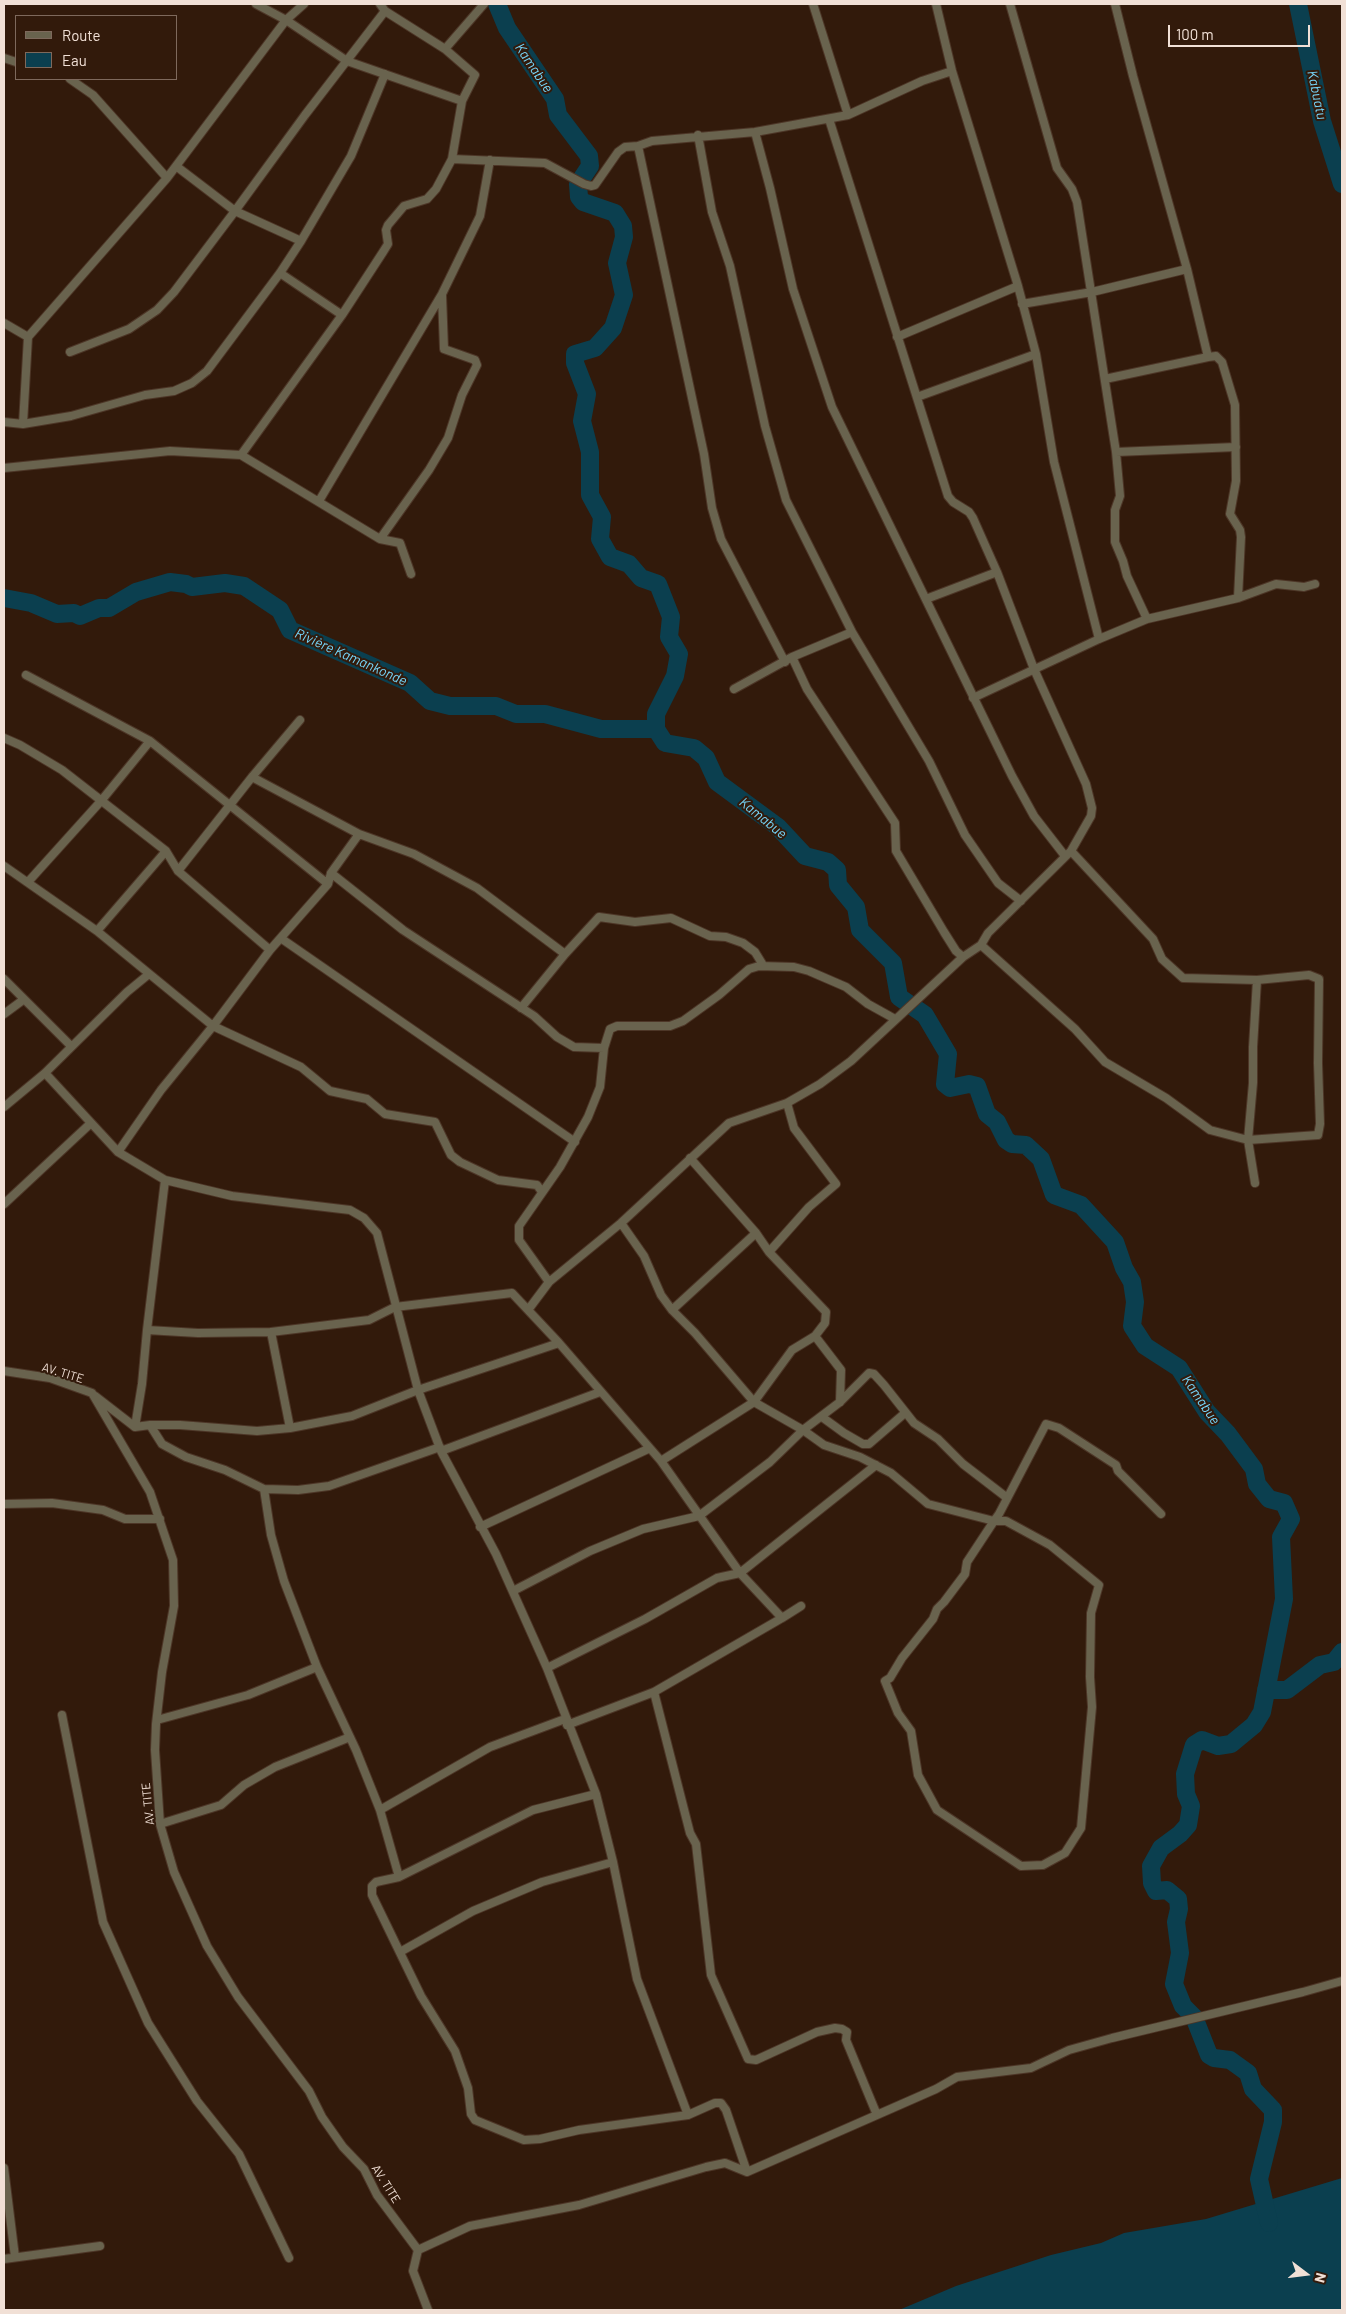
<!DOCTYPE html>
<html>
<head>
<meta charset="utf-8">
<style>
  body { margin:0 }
  #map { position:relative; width:1346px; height:2314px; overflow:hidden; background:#321a0b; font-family:Barlow,sans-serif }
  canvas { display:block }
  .frame { position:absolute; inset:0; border:5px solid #f1e0d6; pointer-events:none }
  .legend { position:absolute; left:15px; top:15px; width:162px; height:65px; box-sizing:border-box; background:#321a0b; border:1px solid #7e695c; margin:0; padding:6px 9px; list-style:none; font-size:15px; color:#f1e0d6 }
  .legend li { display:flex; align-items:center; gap:10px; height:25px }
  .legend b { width:25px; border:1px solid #7e695c }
  .north { position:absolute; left:1281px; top:2249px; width:50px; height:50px; -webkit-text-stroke:4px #321a0b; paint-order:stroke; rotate:105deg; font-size:14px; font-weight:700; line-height:20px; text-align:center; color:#f1e0d6 }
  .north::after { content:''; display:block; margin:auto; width:18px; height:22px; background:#f1e0d6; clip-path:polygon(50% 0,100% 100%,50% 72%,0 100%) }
  .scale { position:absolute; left:1168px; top:25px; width:142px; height:22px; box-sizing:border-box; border:2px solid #f1e0d6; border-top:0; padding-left:6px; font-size:15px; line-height:18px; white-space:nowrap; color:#f1e0d6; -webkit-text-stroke:4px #321a0b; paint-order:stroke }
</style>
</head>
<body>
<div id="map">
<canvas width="1346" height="2314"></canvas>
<div class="frame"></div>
<ul class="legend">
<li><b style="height:6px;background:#69634e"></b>Route</li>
<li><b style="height:14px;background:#0b3f4f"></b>Eau</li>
</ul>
<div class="north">N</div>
<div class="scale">100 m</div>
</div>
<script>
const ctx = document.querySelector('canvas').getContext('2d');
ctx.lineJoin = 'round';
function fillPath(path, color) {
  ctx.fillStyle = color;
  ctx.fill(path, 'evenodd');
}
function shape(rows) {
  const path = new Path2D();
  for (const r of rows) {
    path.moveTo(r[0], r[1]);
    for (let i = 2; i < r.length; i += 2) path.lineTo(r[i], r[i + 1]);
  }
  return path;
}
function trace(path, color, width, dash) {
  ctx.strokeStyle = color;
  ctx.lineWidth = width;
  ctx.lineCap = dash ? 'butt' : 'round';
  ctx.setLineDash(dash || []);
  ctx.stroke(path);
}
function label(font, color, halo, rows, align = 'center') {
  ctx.font = font + ' Barlow,sans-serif';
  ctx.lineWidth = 4;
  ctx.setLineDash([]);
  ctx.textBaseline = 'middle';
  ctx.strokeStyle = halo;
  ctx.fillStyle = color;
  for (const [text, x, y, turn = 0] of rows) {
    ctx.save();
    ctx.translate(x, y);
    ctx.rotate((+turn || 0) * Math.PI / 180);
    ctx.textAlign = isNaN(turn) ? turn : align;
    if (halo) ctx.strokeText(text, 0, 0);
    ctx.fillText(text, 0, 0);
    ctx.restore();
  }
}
fillPath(shape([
  [1342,2178,1342,2310,899,2310,956,2286,1051,2255,1101,2243,1124,2233,1206,2219]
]), '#0b3f4f');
trace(shape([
  [497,4,507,28,555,99,558,115,589,156,590,166,578,184,579,197,583,202,615,213,623,226,624,237,617,263,624,295,613,328,595,348,575,354,575,363,587,394,582,421,590,452,590,495,602,517,600,539,610,557,629,564,641,578,658,584,671,617,669,637,679,654,675,676,656,714,656,729,665,743,694,748,706,758,717,782,778,827,805,856,828,862,837,870,838,885,856,907,860,930,893,963,899,997,925,1015,948,1054,945,1084,950,1088,969,1084,977,1086,987,1114,997,1122,1006,1140,1012,1144,1026,1145,1041,1159,1054,1195,1081,1205,1115,1242,1124,1268,1132,1282,1135,1302,1132,1326,1145,1346,1179,1368,1207,1412,1228,1434,1254,1469,1257,1484,1269,1499,1284,1503,1291,1519,1281,1537,1284,1599,1262,1712,1254,1725,1231,1744,1218,1746,1202,1740,1194,1745,1185,1774,1186,1794,1191,1806,1188,1825,1180,1834,1161,1848,1151,1866,1152,1883,1156,1891,1167,1890,1178,1899,1179,1909,1176,1922,1180,1953,1174,1984,1183,2006,1194,2017,1209,2055,1214,2058,1230,2060,1248,2073,1253,2089,1273,2110,1273,2122,1259,2179,1269,2223],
  [1298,4,1322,121,1342,184],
  [4,598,31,603,57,614,74,613,80,616,99,608,109,608,136,592,170,582,186,584,192,587,225,583,244,586,280,610,290,630,410,683,430,701,450,706,496,706,516,714,545,714,601,729,656,729],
  [1266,1690,1287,1690,1320,1665,1334,1662,1342,1652]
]), '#0b3f4f', 18);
const street = shape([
  [256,4,286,20,347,61,462,101],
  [380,4,385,11,445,49],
  [813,4,848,115,922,81,952,71],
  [936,4,952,71,1018,286,1036,354,1054,462,1099,639],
  [1010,4,1057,168,1072,189,1077,202,1116,452,1120,496,1115,510,1115,542,1123,561,1127,576,1147,619],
  [1115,4,1133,76,1187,269,1208,357],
  [4,58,16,62],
  [70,79,93,95,167,178],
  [755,132,770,188,793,289,832,407,1012,776,1034,816,1065,856],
  [698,135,712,212,730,266,765,426,786,500,852,632,929,761,965,835,998,883,1021,901],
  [638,146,704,454,712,508,721,539,785,662],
  [452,159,545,163,584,184,591,186,595,185,618,152,625,147,638,146,652,141,755,132,848,115],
  [176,166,235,211,301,241],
  [280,273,342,315],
  [1022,304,1092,292,1187,269],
  [4,323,28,337],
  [897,337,1018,286],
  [70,352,129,329,157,310,174,292,235,211,305,115,385,11],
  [1105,379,1208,357,1216,356,1222,362,1235,405,1236,481,1230,514,1240,530,1241,537,1238,598],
  [917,397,1036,354],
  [4,422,23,424,71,416,145,395,174,391,192,383,207,371,280,273,301,241,351,156,385,74],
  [23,424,28,337,167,178,286,20,304,4],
  [1116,452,1236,447],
  [241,455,342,315,383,252,388,244,386,230,388,225,404,206,427,199,436,189,452,159,462,101,475,75,445,49,484,4],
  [4,468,170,451,241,455,380,539,400,543,411,574],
  [319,501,442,294,480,216,490,160],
  [380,539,429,470,448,438,462,395,477,365,475,360,444,349,442,295],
  [926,599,997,572],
  [792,657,807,689,895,823,896,851,944,932,956,951,963,957],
  [26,675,150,741,328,884],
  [734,689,792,657,852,632],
  [973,698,1099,639,1147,619,1238,598,1276,584,1304,587,1315,584],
  [4,738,20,745,62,770,166,851,178,871,270,950],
  [252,777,359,834,414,854,477,888,565,954],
  [4,866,97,931,213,1026,301,1067,330,1091,367,1099,385,1114,435,1122,451,1155,460,1162,498,1180,537,1185,542,1192],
  [178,871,252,777,300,720],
  [331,873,403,930,534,1016,557,1037,574,1047,604,1048,610,1029,617,1026,670,1026,683,1021,719,995,749,969,759,966,794,967,809,971,846,987,868,1004,895,1019],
  [28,882,101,801,150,741],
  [97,931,166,851],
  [282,939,575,1142],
  [981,945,1075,1029,1105,1062,1166,1098,1210,1130,1248,1140,1318,1135,1320,1124,1318,1063,1319,979,1309,975,1257,980,1183,978,1162,959,1153,939,1071,851],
  [4,979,71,1046],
  [521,1008,565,954,599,917,635,922,671,918,710,936,726,937,743,943,755,952,763,965],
  [4,1014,23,1000],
  [45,1073,118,1152,165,1180,232,1196,350,1210,364,1218,377,1233,418,1390,441,1451,496,1554,547,1668,596,1794,613,1862,637,1979,688,2115],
  [4,1107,45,1073,127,992,149,974],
  [118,1152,161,1090,213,1026,270,950,328,884,331,873,359,834],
  [690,1158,756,1233,769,1252,826,1312,825,1323,815,1336,841,1370,840,1402],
  [1255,1183,1248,1140,1253,1083,1253,1047,1257,980],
  [4,1204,91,1123],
  [621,1223,644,1256,661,1295,672,1310,695,1333,754,1402,803,1430,824,1445,860,1457,891,1473,928,1504,994,1521,1006,1521,1050,1545,1099,1585,1091,1613,1090,1677,1092,1707,1081,1828,1065,1853,1043,1865,1021,1866,937,1810,918,1775,911,1731,898,1713,885,1681,890,1678,902,1658,933,1619,937,1609,944,1602,965,1574,967,1562,994,1521,999,1514,1046,1424,1059,1428,1116,1465,1118,1471,1161,1514],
  [769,1252,809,1207,836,1184,794,1128,787,1103],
  [549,1282,519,1240,519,1226,560,1167,588,1117,600,1087,604,1048],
  [528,1310,549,1282,621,1223,729,1123,787,1103,820,1084,851,1061,963,957,981,945,988,933,1071,851,1091,816,1092,808,1086,784,1034,669,997,572,973,518,969,512,953,502,948,496,829,119],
  [672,1310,756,1233],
  [147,1330,165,1180],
  [271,1332,290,1428],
  [4,1371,50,1378,92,1393,150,1492,173,1560,174,1606,162,1672,156,1724,155,1750,160,1824,174,1872,207,1946,238,1997,309,2091,322,2117,343,2147,364,2169,377,2195,418,2250],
  [95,1396,135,1427,150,1425,162,1444,186,1457,225,1470,264,1489,298,1490,329,1486,440,1447],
  [822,1417,844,1433,863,1444,869,1444,905,1413],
  [150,1425,180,1425,257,1431,290,1428,352,1416,418,1390,559,1343],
  [135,1427,142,1384,147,1330,198,1333,271,1332,369,1320,395,1307,512,1293,559,1343,661,1461,740,1573,782,1618,801,1606],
  [441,1451,600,1392],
  [661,1461,754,1402,792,1350,815,1336],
  [264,1489,271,1535,284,1581,317,1667,356,1750,380,1810,399,1877],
  [4,1504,52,1503,103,1510,125,1519,160,1519],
  [480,1527,648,1449],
  [513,1591,590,1551,643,1529,699,1516,770,1462,803,1430,840,1402,869,1373,874,1374,884,1385,914,1423,938,1439,963,1464,1006,1497],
  [547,1668,645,1619,717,1578,740,1573,876,1465],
  [654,1692,690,1833,696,1844,711,1975,748,2059,756,2060,817,2032,835,2028,842,2029,847,2032,846,2040,877,2115],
  [62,1715,103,1922,148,2023,197,2101,239,2154,289,2258],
  [157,1720,248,1695,317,1667],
  [567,1725,654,1692,782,1618],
  [596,1794,533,1810,399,1877,376,1882,372,1886,372,1895,421,1996,455,2051,468,2088,471,2114,475,2120,524,2140,540,2139,579,2130,688,2115,715,2103,721,2103,726,2110,747,2172],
  [380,1810,490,1747,565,1719],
  [160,1824,221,1805,244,1785,275,1767,350,1737],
  [400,1952,473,1911,542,1882,613,1862],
  [4,2168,15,2257],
  [418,2250,470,2226,579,2205,706,2167,725,2163,747,2172,936,2089,957,2077,1031,2068,1069,2050,1112,2038,1303,1992,1342,1981],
  [418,2250,413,2271,428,2310],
  [4,2259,100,2246]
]);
trace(street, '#4d3627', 10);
trace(street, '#69634e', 8);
label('12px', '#f1e0d6', '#321a0b', [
  ["AV. TITE",63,1373,17],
  ["AV. TITE",148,1804,-96],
  ["AV. TITE",386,2184,58]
]);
label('italic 14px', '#76d6fa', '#321a0b', [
  ["Kamabue",534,68,56],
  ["Kabuatu",1317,95,78],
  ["Rivière Kamankonde",351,657,24],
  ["Kamabue",763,818,39],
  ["Kamabue",1201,1400,56]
]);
</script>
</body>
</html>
